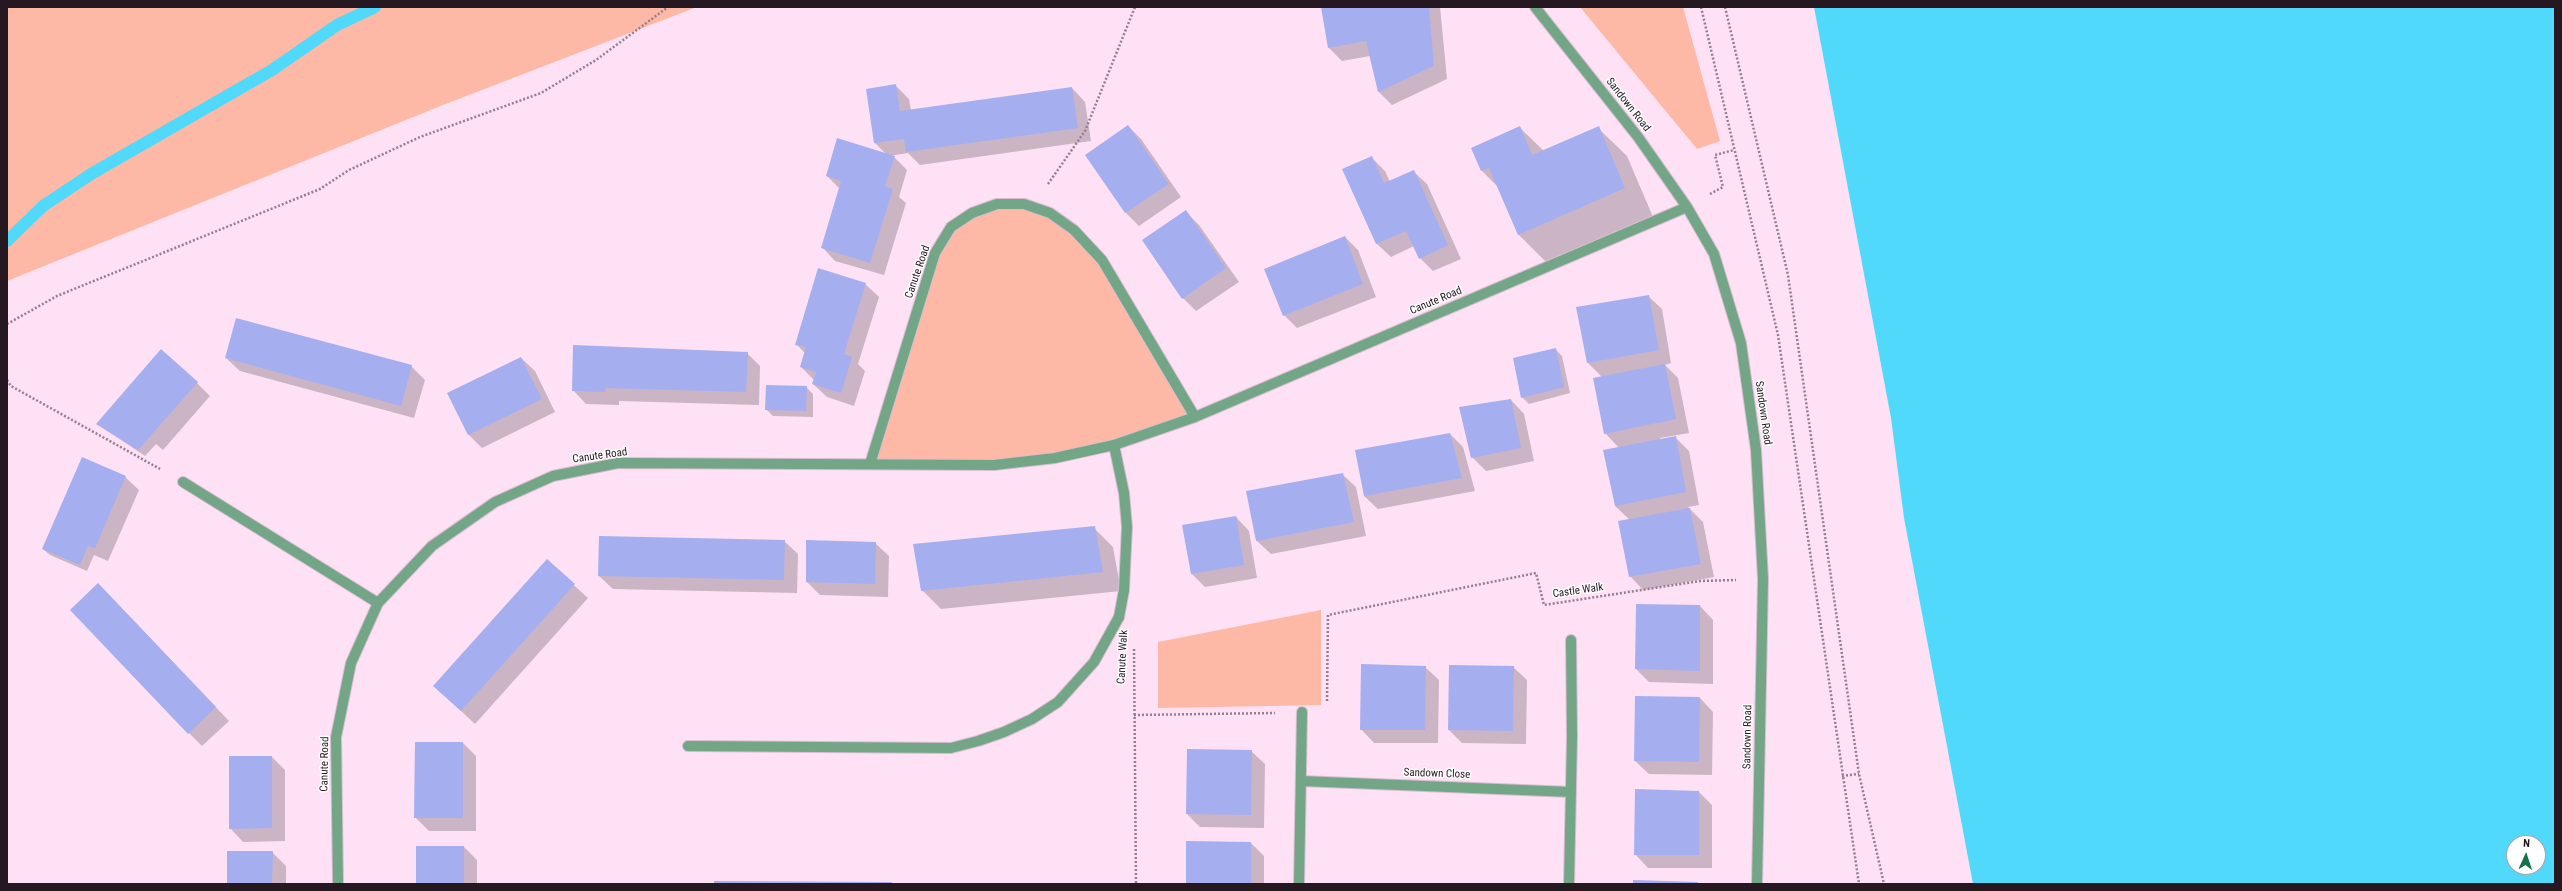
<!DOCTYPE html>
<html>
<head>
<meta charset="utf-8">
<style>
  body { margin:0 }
  #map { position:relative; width:2562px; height:891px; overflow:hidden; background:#fee1f5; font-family:"Roboto Condensed",sans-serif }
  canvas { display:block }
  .frame { position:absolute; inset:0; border:8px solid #251821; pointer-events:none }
  .north { position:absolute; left:2506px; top:835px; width:40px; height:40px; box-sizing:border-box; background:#fff; border:1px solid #a8a3a6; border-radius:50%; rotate:3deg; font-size:11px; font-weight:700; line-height:16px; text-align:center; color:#251821 }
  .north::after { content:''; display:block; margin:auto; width:14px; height:18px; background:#147247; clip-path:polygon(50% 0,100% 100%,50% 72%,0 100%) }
</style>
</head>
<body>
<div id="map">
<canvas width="2562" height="891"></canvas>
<div class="frame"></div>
<div class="north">N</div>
</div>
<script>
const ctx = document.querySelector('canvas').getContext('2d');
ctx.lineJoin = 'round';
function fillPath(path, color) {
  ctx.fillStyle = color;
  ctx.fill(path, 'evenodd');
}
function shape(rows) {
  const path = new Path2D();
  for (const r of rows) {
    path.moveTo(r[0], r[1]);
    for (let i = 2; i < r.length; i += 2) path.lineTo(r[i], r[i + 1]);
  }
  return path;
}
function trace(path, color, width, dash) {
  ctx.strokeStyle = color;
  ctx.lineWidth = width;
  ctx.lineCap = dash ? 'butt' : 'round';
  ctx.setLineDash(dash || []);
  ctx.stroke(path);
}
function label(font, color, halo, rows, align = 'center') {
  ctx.font = font + ' "Roboto Condensed",sans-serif';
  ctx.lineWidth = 3;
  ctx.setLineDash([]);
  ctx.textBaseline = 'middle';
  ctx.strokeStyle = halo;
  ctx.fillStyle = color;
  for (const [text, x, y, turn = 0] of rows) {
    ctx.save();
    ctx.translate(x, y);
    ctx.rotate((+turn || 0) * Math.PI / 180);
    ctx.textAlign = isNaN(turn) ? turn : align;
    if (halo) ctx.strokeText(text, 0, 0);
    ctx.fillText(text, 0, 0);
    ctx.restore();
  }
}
fillPath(shape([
  [7,7,697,7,443,105,7,281],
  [1580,7,1683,7,1720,141,1697,149],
  [997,204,1050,213,1102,260,1195,417,1114,445,994,465,870,464,935,253,951,227],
  [1321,610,1321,705,1158,708,1158,642]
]), '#fdb9a5');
fillPath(shape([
  [1814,7,2555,7,2555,884,1973,884,1904,518,1891,418],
  [2514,843,2538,843,2538,867,2514,867]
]), '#51d9fb');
fillPath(shape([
  [1322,7,1440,7,1447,79,1392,105,1379,92,1370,56,1342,61,1329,48],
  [895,85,909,99,911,110,1072,88,1085,102,1091,141,920,165,908,153,889,156,894,157,907,170,899,197,906,203,884,275,835,261,822,247,840,189,827,176,887,155,874,142],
  [1128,126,1141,139,1181,197,1139,226,1126,213,1086,156],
  [1520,128,1544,151,1598,128,1627,156,1653,217,1547,263,1518,234,1498,187,1482,171],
  [1371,157,1385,171,1390,182,1413,171,1427,184,1461,259,1433,271,1420,258,1414,246,1391,257,1377,244,1344,169],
  [1186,212,1199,225,1239,282,1196,311,1183,298],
  [1345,237,1358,250,1376,297,1297,328,1284,315],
  [865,284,879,297,858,364,865,371,854,406,827,397,813,384,814,380,801,367,805,353,796,344],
  [1648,296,1662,309,1671,363,1665,365,1678,378,1689,433,1660,438,1661,440,1675,437,1689,451,1699,505,1688,507,1703,522,1714,577,1643,590,1630,576,1630,520,1615,506,1619,448,1605,433,1602,377,1587,362],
  [1555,349,1562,356,1570,393,1529,404,1522,397],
  [747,353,760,366,759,405,619,401,619,405,586,404,573,390],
  [226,358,411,366,425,380,414,418,240,371],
  [521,358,535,371,555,412,482,448,468,434],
  [197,383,210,396,163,450,156,444,145,456,97,424],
  [806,387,813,394,813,417,773,416,766,409],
  [1511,400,1524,414,1534,461,1486,471,1472,457],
  [1450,434,1463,447,1475,491,1378,509,1364,496],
  [1342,474,1356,487,1366,536,1271,554,1257,541],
  [125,477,139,490,108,561,94,555,87,571,50,555,43,549],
  [1236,517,1249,531,1257,578,1205,587,1192,574,1183,526],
  [1094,528,1113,547,1121,591,941,609,922,590],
  [784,541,798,554,797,593,613,589,599,576],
  [875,543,889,556,888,597,820,595,807,582],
  [547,561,588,598,475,724,434,686],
  [111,597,229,721,202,746,189,733],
  [1700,606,1713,620,1713,684,1649,682,1636,669],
  [1425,667,1439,680,1438,743,1374,743,1361,729],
  [1513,667,1527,680,1526,744,1462,743,1449,730],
  [1700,698,1713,712,1712,775,1649,774,1635,761],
  [463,743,476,756,476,831,429,831,415,817],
  [1251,751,1265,764,1264,828,1200,827,1187,814],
  [272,757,285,770,285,841,243,842,230,828],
  [1699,792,1712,805,1712,868,1648,868,1635,854],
  [1251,843,1264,856,1264,884,1187,884],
  [464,847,477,860,477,884,417,884],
  [272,852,286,866,286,884,228,884]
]), '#0003');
trace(shape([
  [7,241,43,206,91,174,272,70,337,25,375,7]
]), '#51d9fb', 12);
fillPath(shape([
  [1321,7,1429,7,1434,66,1378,92,1366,41,1328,48],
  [896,84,900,111,1072,87,1078,128,906,152,904,139,874,143,866,89],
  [1128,125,1169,184,1125,213,1085,155],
  [1520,126,1532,155,1599,126,1625,188,1518,235,1489,168,1481,171,1471,148],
  [837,138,895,156,885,186,893,189,870,263,821,248,841,181,826,176],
  [1372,156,1384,183,1414,170,1448,245,1419,259,1406,231,1376,244,1342,169],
  [1186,210,1226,268,1182,299,1142,240],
  [1345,236,1363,284,1283,316,1264,269],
  [818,268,866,283,844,354,852,357,841,393,812,384,816,372,800,367,806,347,795,345],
  [1649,295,1659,350,1587,363,1576,307],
  [236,318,412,365,401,406,225,358],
  [573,345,748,352,746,392,606,388,605,392,572,391],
  [1556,348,1564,387,1521,398,1513,358],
  [161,349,198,382,138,450,96,424],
  [521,357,542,399,468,435,447,393],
  [1665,364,1676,419,1604,434,1593,378],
  [766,385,807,386,806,411,765,410],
  [1511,399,1521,448,1471,458,1459,407],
  [1450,433,1462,478,1364,496,1355,450],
  [1676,436,1686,492,1615,506,1603,450],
  [82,457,126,476,95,548,88,546,80,565,42,549],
  [1343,473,1354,522,1256,541,1246,491],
  [1690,508,1701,564,1629,577,1618,521],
  [1236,516,1244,565,1191,574,1182,525],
  [1095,526,1103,572,921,591,913,544],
  [599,536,785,540,784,580,598,576],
  [806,540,876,542,875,584,806,582],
  [547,559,575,584,461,711,433,686],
  [98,583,216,707,188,734,70,610],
  [1636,604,1700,605,1700,671,1635,669],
  [1361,664,1426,666,1425,730,1360,730],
  [1449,665,1514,666,1513,731,1448,730],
  [1635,696,1700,697,1699,762,1634,761],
  [415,742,463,742,463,818,414,818],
  [1187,749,1252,750,1251,815,1186,814],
  [229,756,272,756,272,828,229,829],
  [1635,789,1699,791,1699,855,1634,855],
  [1186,841,1251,842,1251,884,1186,884],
  [416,846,464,846,464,884,416,884],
  [227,851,273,851,272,884,227,884],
  [1633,880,1698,882,1698,884,1633,884],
  [714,881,892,882,892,884,714,884]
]), '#a5aeef');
const lane = shape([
  [1571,640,1572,737],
  [688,746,951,748,978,741,1004,732,1032,719,1058,702,1094,662,1119,617]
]);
const street = shape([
  [1535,7,1638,137,1687,207,1714,254,1741,343,1756,450,1763,579,1757,884],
  [1114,445,1124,493,1127,527,1124,590,1119,617],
  [870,464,935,253,951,227,972,213,997,204,1024,204,1050,213,1074,230,1102,260,1195,417],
  [183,482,378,603],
  [1301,781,1571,792],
  [338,884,336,737,351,663,378,603,432,546,495,502,553,476,618,463,994,465,1055,458,1114,445,1195,417,1687,207],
  [1299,884,1302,712],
  [1569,884,1572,737]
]);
trace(lane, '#d7bdcf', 12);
trace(street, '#d7bdcf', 12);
trace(shape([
  [1701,7,1778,335,1859,884],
  [1725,7,1788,275,1859,774,1884,884],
  [1048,184,1085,131,1135,7],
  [1710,194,1723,187,1715,155,1734,150],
  [7,324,57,296,320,189,349,170,420,137,541,93,596,60,668,7],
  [7,380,11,386,160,469],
  [1134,649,1136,884],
  [1327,701,1328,615,1536,573,1544,605,1700,581,1736,580],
  [1134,715,1275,713],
  [1842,776,1859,774]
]), '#937e8d', 2.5, [2, 2]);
trace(lane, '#73a587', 10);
trace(street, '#73a587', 10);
label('11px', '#251821', '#fff', [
  ["Sandown Road",1628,105,52],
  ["Canute Road",918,272,-71],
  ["Canute Road",1436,301,-23],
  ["Sandown Road",1763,413,82],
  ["Canute Road",600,456,-8],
  ["Castle Walk",1578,591,-8],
  ["Canute Walk",1123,657,-87],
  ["Sandown Road",1748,737,-89],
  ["Canute Road",325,764,-89],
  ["Sandown Close",1437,774,2]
]);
</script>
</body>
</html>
